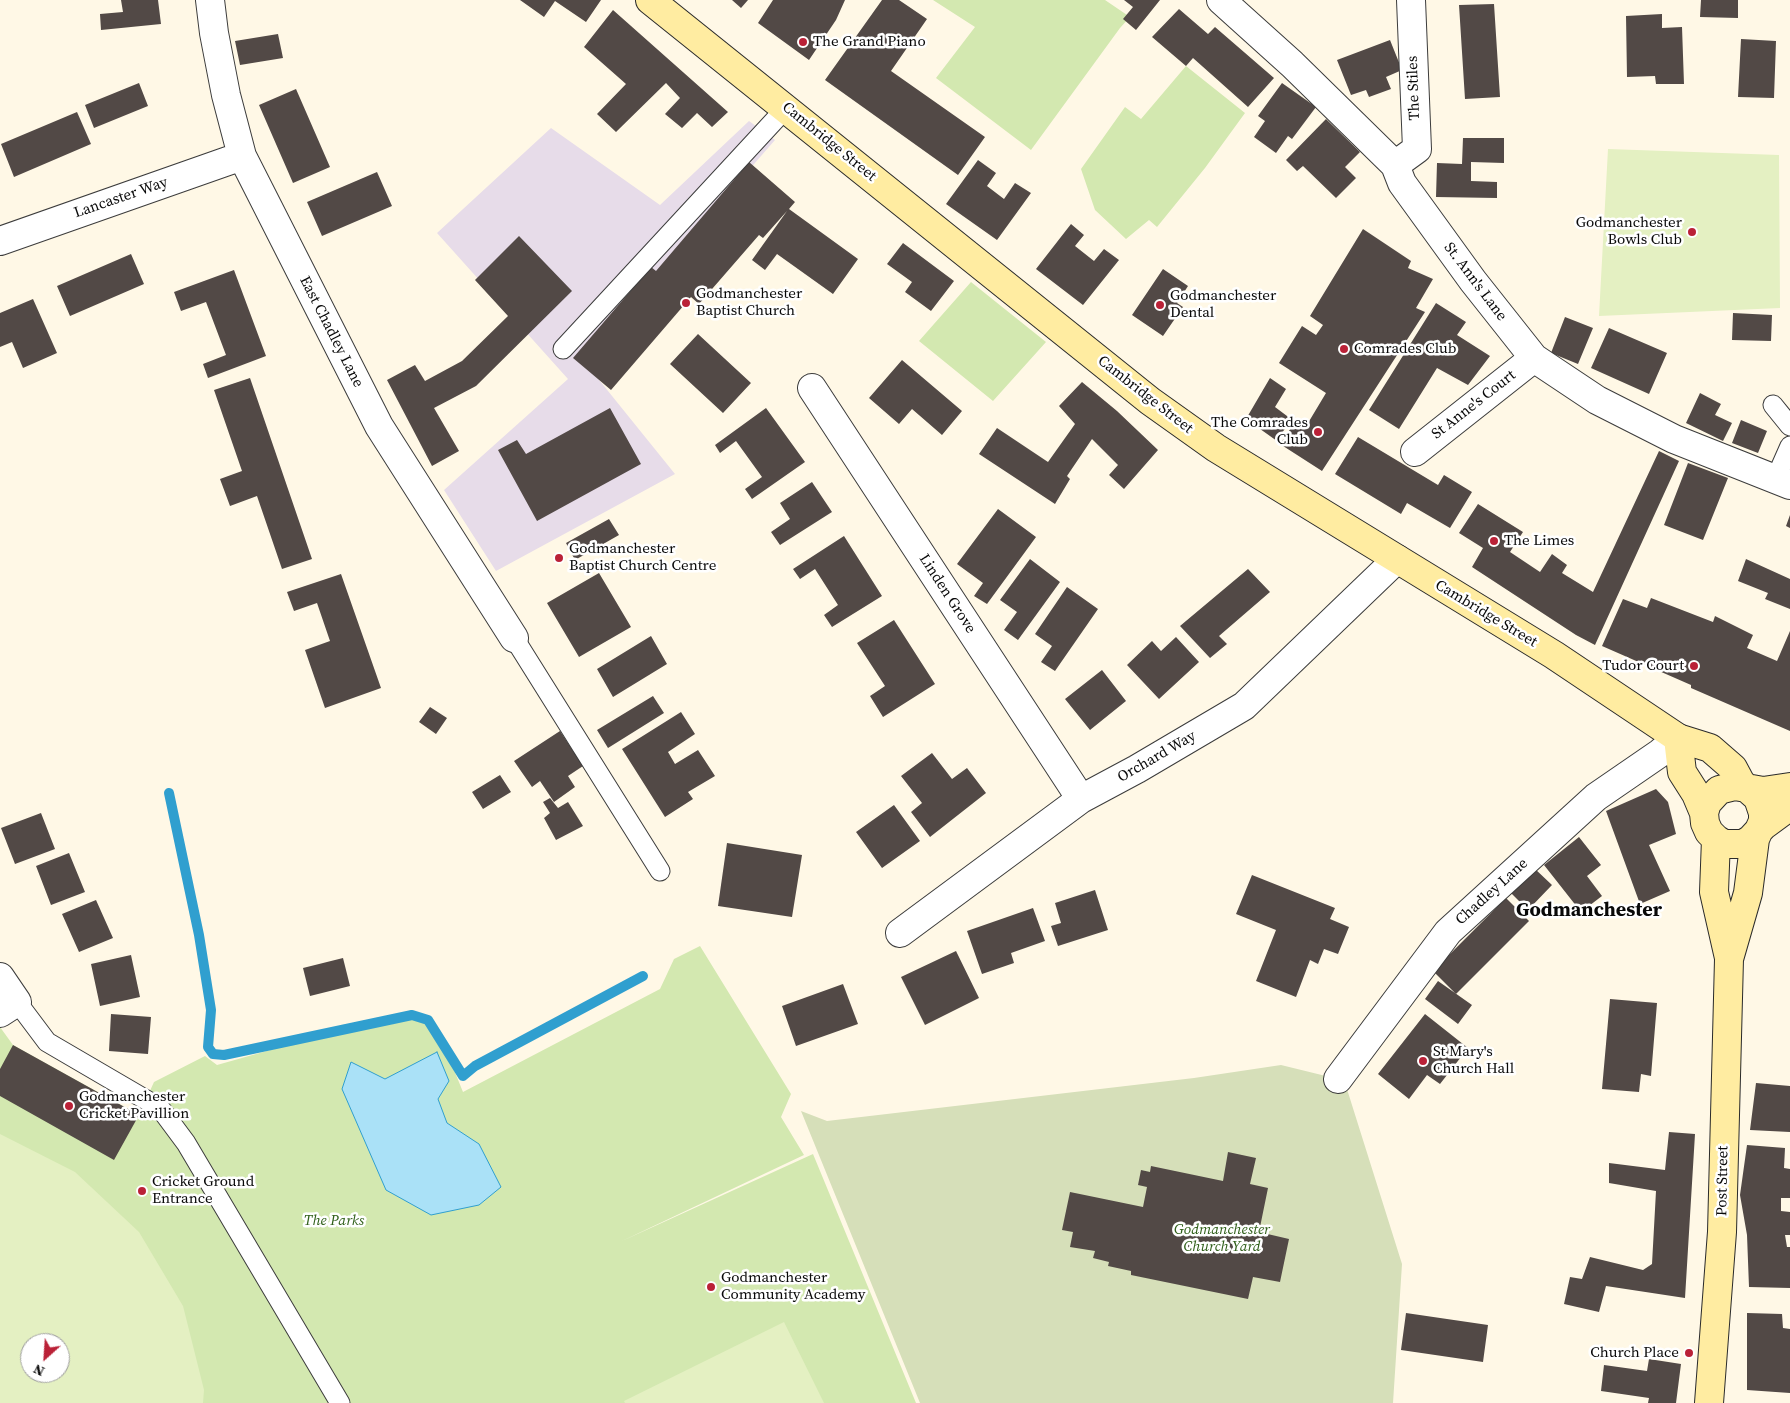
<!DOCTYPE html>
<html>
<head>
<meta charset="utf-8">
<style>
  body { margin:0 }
  #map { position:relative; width:1790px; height:1403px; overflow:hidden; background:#fff8e6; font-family:"Source Serif 4",serif }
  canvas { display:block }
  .north { position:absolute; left:20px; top:1333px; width:50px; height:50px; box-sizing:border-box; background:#fff; border:1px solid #9d9d9d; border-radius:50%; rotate:206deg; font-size:14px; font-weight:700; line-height:20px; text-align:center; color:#090909 }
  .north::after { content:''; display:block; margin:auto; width:18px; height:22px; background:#ba2137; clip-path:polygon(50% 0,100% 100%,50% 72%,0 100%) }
</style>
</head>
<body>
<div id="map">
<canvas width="1790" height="1403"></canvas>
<div class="north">N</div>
</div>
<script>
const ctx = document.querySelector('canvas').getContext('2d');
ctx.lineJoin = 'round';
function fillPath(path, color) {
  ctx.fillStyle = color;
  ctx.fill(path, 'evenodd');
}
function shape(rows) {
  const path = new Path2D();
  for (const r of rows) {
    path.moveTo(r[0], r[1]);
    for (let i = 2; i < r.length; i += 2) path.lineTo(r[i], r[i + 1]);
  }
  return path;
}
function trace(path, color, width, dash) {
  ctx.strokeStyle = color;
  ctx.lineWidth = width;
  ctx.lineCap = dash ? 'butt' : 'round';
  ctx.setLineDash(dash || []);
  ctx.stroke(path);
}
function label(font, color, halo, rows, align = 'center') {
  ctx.font = font + ' "Source Serif 4",serif';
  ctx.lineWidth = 5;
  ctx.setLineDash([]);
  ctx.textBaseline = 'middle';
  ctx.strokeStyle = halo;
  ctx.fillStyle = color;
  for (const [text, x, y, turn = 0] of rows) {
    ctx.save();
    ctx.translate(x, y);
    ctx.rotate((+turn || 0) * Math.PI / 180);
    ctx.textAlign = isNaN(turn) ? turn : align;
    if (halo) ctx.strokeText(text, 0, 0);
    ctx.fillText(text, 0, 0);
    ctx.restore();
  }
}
fillPath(shape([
  [749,121,775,140,583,360,675,474,496,571,444,490,568,379,437,233,551,128,660,205]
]), '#e7dce9');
fillPath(shape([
  [933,0,1105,0,1130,17,1120,28,1031,150,936,78,975,27],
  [1186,66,1245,113,1205,168,1157,227,1149,220,1126,239,1095,210,1081,169,1125,107,1141,119],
  [971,282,1046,342,993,401,919,341],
  [700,946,791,1094,781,1117,804,1155,622,1241,813,1154,916,1403,0,1403,0,1027,13,1045,139,1115,154,1082,205,1056,217,1065,412,1010,434,1021,463,1092,660,989,674,959],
  [30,1343,60,1343,60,1373,30,1373]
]), '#d3e8b0');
fillPath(shape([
  [1281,1065,1338,1079,1346,1086,1402,1264,1393,1403,920,1403,801,1111,827,1121,1194,1078]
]), '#d6dfb9');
fillPath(shape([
  [1608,149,1779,155,1780,308,1599,316],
  [0,1134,75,1172,139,1232,183,1306,204,1390,203,1403,0,1403],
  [30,1343,60,1343,60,1373,30,1373],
  [784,1322,824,1403,625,1403,624,1401]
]), '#e4f0c2');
const water = shape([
  [437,1052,449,1081,438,1099,447,1123,479,1144,501,1187,479,1205,431,1215,386,1190,342,1089,351,1062,385,1079,437,1052]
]);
fillPath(water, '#aae1f7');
trace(water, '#309fcf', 1);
trace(shape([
  [169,793,199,935,211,1010,208,1047,213,1054,224,1055,412,1015,428,1020,463,1076,475,1066,643,976]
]), '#309fcf', 10);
fillPath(shape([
  [121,0,158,0,161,24,101,30,100,14,123,12],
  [520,0,601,0,586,22,555,1,544,17],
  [732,0,748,0,741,8],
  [773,0,845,0,836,20,809,60,758,23],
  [882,0,899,0,927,19,891,71,985,137,958,175,825,80],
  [1124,0,1160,0,1136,30,1123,19,1133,7],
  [1701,0,1738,0,1738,18,1700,17],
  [1494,4,1500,97,1465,99,1459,5],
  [1179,9,1208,34,1215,27,1274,78,1248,107,1193,58,1186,66,1152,37],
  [613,10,728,112,712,127,697,113,682,128,665,114,680,98,666,83,616,132,597,114,626,84,584,47],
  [1662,14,1662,28,1682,27,1684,84,1656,84,1655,76,1627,77,1626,16],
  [278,34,283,58,240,65,235,41],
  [1741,39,1776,41,1774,98,1738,97],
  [1390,40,1402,70,1386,77,1391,89,1369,97,1366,90,1351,95,1337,60],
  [139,83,148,106,94,128,85,105],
  [1282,83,1316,107,1292,139,1288,136,1276,153,1254,137,1265,121,1258,116],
  [296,89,330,167,293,183,259,105],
  [77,112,91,144,14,177,1,144],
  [1326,119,1360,152,1345,167,1356,178,1336,198,1303,166,1297,171,1286,160],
  [1463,138,1504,138,1504,163,1471,162,1471,181,1497,182,1497,198,1436,197,1437,163,1462,164],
  [978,160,996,173,987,186,1004,199,1015,183,1031,193,997,240,946,204],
  [749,162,795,202,789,209,858,259,833,294,777,254,765,270,752,260,787,211,763,238,759,235,699,304,691,297,611,390,573,358,651,267,656,271],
  [377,172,392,206,322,236,307,202],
  [1071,224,1084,235,1075,246,1094,261,1104,249,1119,260,1083,305,1036,269],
  [1363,229,1411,261,1408,268,1433,279,1416,308,1425,312,1322,471,1280,444,1295,422,1305,428,1326,393,1279,363,1302,326,1316,335,1323,325,1310,316],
  [519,236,572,291,476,386,434,408,459,451,432,466,387,380,415,365,425,381,462,361,508,316,475,280],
  [903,243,954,281,931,311,905,292,912,282,887,264],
  [131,254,144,284,70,316,57,286],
  [1163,269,1188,286,1177,303,1183,307,1163,336,1132,315],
  [234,270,266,356,208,378,203,364,226,355,206,302,181,311,174,292],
  [33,299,57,353,23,368,12,342,0,347,0,313],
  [1436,303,1466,322,1457,335,1490,356,1468,385,1437,368,1399,429,1369,410],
  [1733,313,1772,315,1771,341,1732,340],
  [1565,317,1593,328,1578,364,1551,353],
  [1609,328,1667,353,1649,394,1591,368],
  [698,334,751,383,723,413,670,364],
  [902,360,962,411,942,435,912,409,899,424,869,398],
  [250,378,312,559,282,569,257,496,230,506,220,479,242,471,214,390],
  [1270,378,1286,389,1275,407,1291,419,1277,441,1246,419],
  [1082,382,1117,411,1158,450,1124,489,1109,475,1118,465,1092,439,1067,476,1070,479,1055,504,979,454,997,428,1048,462,1075,424,1059,406],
  [1700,393,1721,404,1715,415,1732,423,1723,441,1686,423],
  [610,408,641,464,537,521,498,450,517,440,526,454],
  [766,408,805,462,752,499,745,489,762,477,736,441,720,453,715,445],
  [1741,420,1767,431,1758,453,1732,443],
  [1358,437,1438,485,1444,475,1472,492,1450,528,1407,503,1401,514,1335,474],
  [1659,451,1679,461,1595,645,1576,635,1472,567,1483,548,1459,533,1478,504,1523,532,1510,552,1540,572,1552,554,1567,565,1562,573,1593,592],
  [1688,463,1728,478,1703,540,1664,525],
  [812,482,832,512,780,545,771,532,790,519,780,503],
  [998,509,1036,537,987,604,974,596,983,583,957,564],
  [1790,515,1790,528,1786,526],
  [609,519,619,535,575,560,566,543],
  [844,536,882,596,832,627,824,615,838,605,815,569,800,579,793,569],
  [1030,559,1060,582,1018,640,1004,630,1017,612,1000,600],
  [1746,559,1790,579,1790,609,1765,599,1768,593,1738,581],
  [1248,569,1270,592,1219,636,1227,644,1210,658,1180,626],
  [599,573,631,627,579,657,547,603],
  [341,574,381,688,325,708,305,650,330,641,317,603,294,611,287,592],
  [1067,587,1098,609,1055,671,1041,662,1052,646,1035,634],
  [1651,598,1713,622,1715,616,1753,635,1747,648,1777,661,1790,631,1790,731,1691,688,1691,685,1602,646,1623,599,1647,608],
  [894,620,935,684,883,717,870,696,885,686,857,643],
  [651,636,667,664,613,697,597,669],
  [1176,637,1199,662,1159,699,1127,665,1152,641,1161,651],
  [1102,670,1126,701,1090,730,1065,699],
  [653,696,664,713,608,748,597,730],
  [430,707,447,718,436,734,419,722],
  [681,712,695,734,668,752,675,764,698,750,715,776,688,792,693,799,665,817,622,749],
  [560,731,583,766,568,776,575,787,554,802,540,781,532,787,514,761],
  [932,753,952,779,967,768,986,793,930,837,911,812,922,803,901,776],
  [500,775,511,792,483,809,472,792],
  [1656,789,1668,802,1676,834,1649,845,1670,891,1640,904,1606,811],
  [550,798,558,808,568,802,583,826,556,840,544,818,550,813,543,802],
  [894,805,920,841,882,868,856,832],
  [41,813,55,849,15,864,1,828],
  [1579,837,1601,865,1587,876,1602,896,1581,912,1544,865],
  [727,843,802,855,792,917,718,906],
  [69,853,85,892,51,905,36,866],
  [1534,868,1552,885,1528,910,1510,892],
  [1252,875,1335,908,1330,919,1349,927,1338,954,1324,949,1318,964,1310,960,1296,997,1256,981,1276,930,1236,914],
  [1095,890,1108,930,1058,946,1051,926,1061,923,1055,903],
  [1506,898,1529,921,1456,994,1433,971],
  [96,900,113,938,79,952,62,914],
  [1033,908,1045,941,1011,953,1014,963,982,974,967,931],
  [956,951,979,998,925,1025,901,977],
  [131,955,140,997,100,1006,91,964],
  [343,958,350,986,310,996,303,968],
  [1438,981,1472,1005,1458,1024,1425,999],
  [843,984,858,1024,796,1046,782,1006],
  [1610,999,1657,1003,1651,1076,1641,1074,1639,1092,1602,1089],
  [111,1014,151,1017,148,1054,109,1051],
  [1425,1014,1468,1048,1440,1084,1427,1075,1409,1099,1378,1074],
  [13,1045,139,1115,114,1160,0,1096,0,1069],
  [1756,1083,1790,1086,1790,1132,1750,1130],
  [1669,1132,1695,1134,1685,1298,1606,1286,1599,1312,1564,1304,1570,1277,1582,1279,1590,1257,1643,1270,1652,1264,1656,1191,1609,1183,1609,1163,1665,1170],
  [1747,1145,1785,1148,1784,1168,1790,1169,1790,1198,1781,1198,1781,1211,1790,1212,1790,1235,1785,1235,1787,1247,1790,1247,1790,1288,1749,1287,1747,1235,1740,1195],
  [1228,1152,1256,1158,1250,1184,1268,1188,1259,1232,1289,1239,1280,1282,1253,1277,1248,1299,1131,1275,1131,1271,1108,1266,1109,1262,1093,1258,1095,1251,1070,1247,1073,1232,1062,1230,1070,1192,1143,1207,1147,1187,1138,1185,1141,1170,1150,1172,1151,1166,1223,1181],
  [1406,1313,1488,1325,1483,1362,1401,1350],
  [1747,1313,1782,1314,1783,1328,1790,1329,1790,1393,1747,1390],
  [1649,1359,1681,1364,1676,1403,1648,1403,1649,1398,1601,1391,1604,1365,1647,1371]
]), '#524946');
const lane = shape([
  [563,349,786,108],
  [1773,405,1790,426],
  [1775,480,1790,446],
  [514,638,660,871],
  [17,1002,47,1042,160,1108,186,1143,340,1403]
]);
const street = shape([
  [210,0,214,33,226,95,242,156,379,426,514,638],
  [1221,0,1292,64,1395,165,1402,183,1473,281,1534,358,1597,400,1674,439,1790,485],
  [1395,165,1417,149,1411,0],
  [0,241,242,156],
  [812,388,1081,799],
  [1415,452,1534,358],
  [900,933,1081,799,1137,769,1244,706,1397,559],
  [0,977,17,1002,0,1013],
  [1338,1079,1448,932,1596,797,1660,753,1678,738]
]);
const secondary = shape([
  [650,0,1150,401,1216,448,1554,655,1678,738,1710,748,1733,768,1741,783,1758,798,1763,813,1763,821,1755,839,1748,893,1729,959,1722,1232,1709,1403],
  [1678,738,1682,772,1696,794,1704,813],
  [1790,787,1763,791,1735,786,1719,790,1707,803,1704,813,1705,823,1709,832,1716,839,1724,844,1743,844,1751,839,1763,826,1790,806],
  [1716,839,1714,892,1729,958]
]);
trace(lane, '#3c3c3c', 21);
trace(street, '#3c3c3c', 30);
trace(secondary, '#2b2b2b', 30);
trace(lane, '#fff', 19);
trace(street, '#fff', 28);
trace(secondary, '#ffeca1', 28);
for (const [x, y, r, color] of [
  [803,42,5,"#ba2137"],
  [1692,232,5,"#ba2137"],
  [686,303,5,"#ba2137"],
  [1160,305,5,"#ba2137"],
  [1344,349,5,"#ba2137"],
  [1318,432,5,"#ba2137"],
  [1494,541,5,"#ba2137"],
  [559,558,5,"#ba2137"],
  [1694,666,5,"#ba2137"],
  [1423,1061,5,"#ba2137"],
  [69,1106,5,"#ba2137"],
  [142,1191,5,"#ba2137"],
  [711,1287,5,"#ba2137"],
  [1689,1353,5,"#ba2137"]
]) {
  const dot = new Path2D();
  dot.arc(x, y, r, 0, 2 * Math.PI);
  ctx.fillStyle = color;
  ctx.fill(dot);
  trace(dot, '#fff', 2);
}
label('15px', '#090909', '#fff', [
  ["The Grand Piano",813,42],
  ["Godmanchester",1682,223,"right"],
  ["Bowls Club",1682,240,"right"],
  ["Godmanchester",696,294],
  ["Baptist Church",696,311],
  ["Godmanchester",1170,296],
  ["Dental",1170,313],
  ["Comrades Club",1354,349],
  ["The Comrades",1308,423,"right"],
  ["Club",1308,440,"right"],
  ["The Limes",1504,541],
  ["Godmanchester",569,549],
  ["Baptist Church Centre",569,566],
  ["Tudor Court",1684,666,"right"],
  ["St Mary's",1433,1052],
  ["Church Hall",1433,1069],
  ["Godmanchester",79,1097],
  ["Cricket Pavillion",79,1114],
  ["Cricket Ground",152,1182],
  ["Entrance",152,1199],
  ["Godmanchester",721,1278],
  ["Community Academy",721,1295],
  ["Church Place",1679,1353,"right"]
], 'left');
label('15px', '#090909', '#fff', [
  ["The Stiles",1414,88,-92],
  ["Cambridge Street",829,142,39],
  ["Lancaster Way",121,198,-19],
  ["St. Ann's Lane",1475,282,53],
  ["East Chadley Lane",331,332,63],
  ["Cambridge Street",1145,395,38],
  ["St Anne's Court",1474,405,-38],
  ["Linden Grove",947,594,57],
  ["Cambridge Street",1486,614,31],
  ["Orchard Way",1157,757,-30],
  ["Chadley Lane",1492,892,-42],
  ["Post Street",1723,1181,-89]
]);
label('italic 15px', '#30601a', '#fff', [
  ["The Parks",334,1221],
  ["Godmanchester",1222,1230],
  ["Church Yard",1222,1247]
]);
label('bold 20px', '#090909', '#fff', [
  ["Godmanchester",1589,911]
]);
</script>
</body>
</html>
